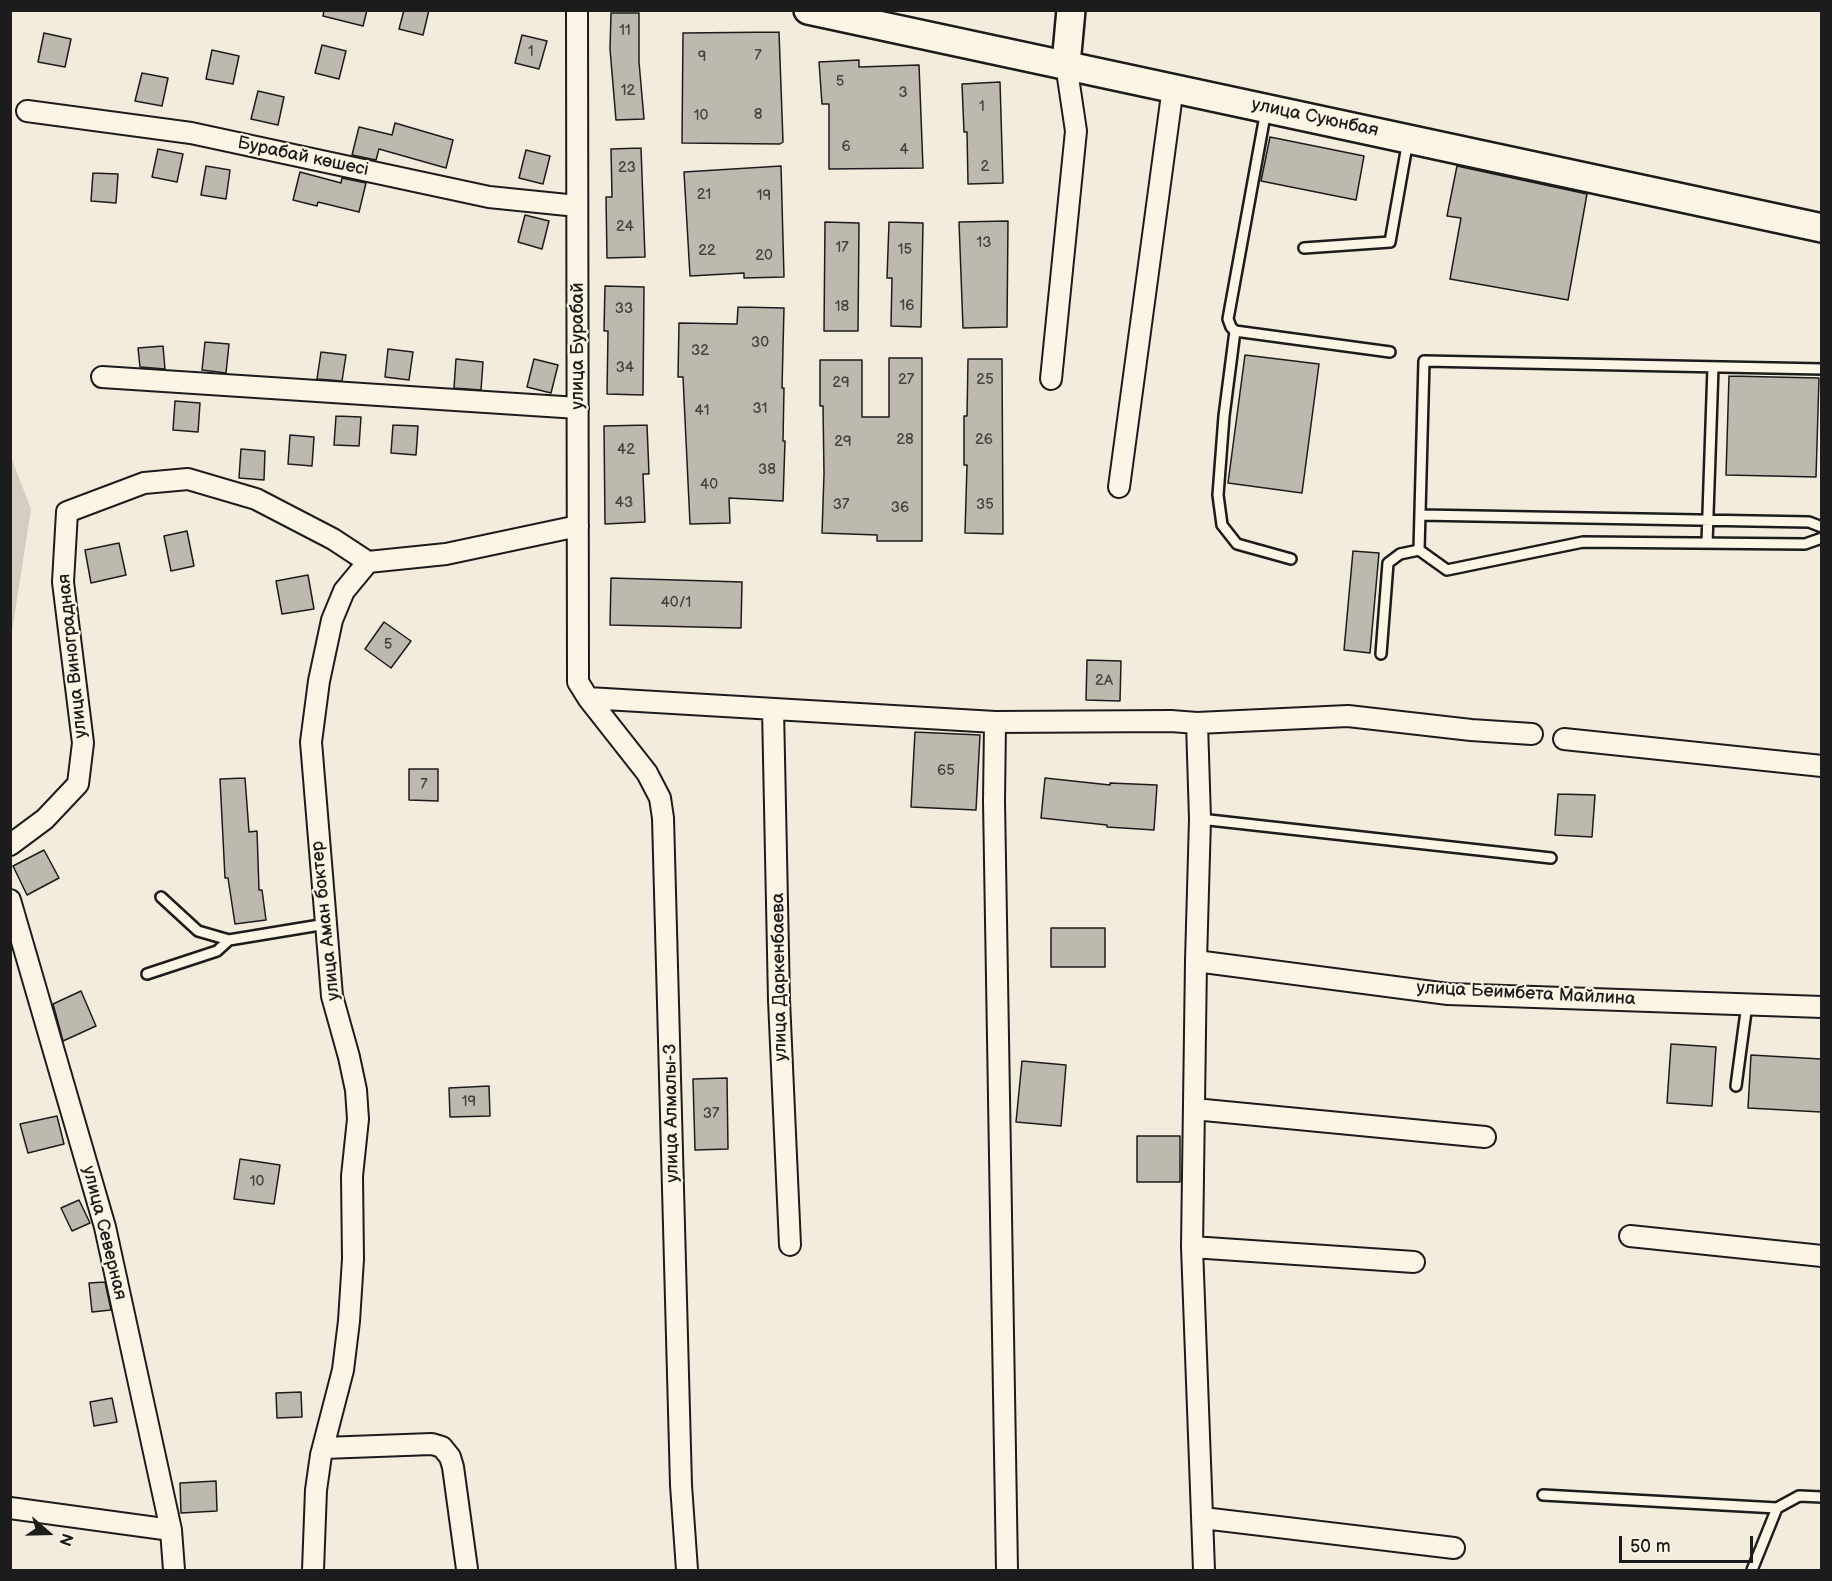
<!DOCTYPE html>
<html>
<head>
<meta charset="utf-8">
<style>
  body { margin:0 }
  #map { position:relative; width:1832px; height:1581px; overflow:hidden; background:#f3ecdd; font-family:"Balsamiq Sans",sans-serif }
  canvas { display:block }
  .frame { position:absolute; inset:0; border:12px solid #1c1c1c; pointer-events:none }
  .north { position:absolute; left:18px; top:1503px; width:60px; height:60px; -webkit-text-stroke:4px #fcf5e5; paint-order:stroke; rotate:110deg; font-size:16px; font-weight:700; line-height:24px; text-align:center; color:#1c1c1c }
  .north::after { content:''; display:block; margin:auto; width:21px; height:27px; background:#1c1c1c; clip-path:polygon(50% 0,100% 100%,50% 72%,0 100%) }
  .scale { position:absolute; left:1619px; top:1536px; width:134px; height:27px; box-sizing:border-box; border:3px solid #1c1c1c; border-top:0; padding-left:8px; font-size:18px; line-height:21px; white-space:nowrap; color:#1c1c1c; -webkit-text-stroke:4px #fcf5e5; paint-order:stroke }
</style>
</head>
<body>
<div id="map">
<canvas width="1832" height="1581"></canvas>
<div class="frame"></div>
<div class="north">N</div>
<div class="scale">50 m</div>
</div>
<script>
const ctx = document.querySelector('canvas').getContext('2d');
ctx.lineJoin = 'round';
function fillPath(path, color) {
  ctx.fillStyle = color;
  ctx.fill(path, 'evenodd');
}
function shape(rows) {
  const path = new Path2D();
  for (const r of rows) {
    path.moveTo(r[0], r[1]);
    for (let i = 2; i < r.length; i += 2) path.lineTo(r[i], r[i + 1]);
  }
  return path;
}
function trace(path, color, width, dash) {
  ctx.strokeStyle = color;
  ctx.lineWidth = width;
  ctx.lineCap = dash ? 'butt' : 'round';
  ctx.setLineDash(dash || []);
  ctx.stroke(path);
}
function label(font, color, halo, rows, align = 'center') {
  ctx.font = font + ' "Balsamiq Sans",sans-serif';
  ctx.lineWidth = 4.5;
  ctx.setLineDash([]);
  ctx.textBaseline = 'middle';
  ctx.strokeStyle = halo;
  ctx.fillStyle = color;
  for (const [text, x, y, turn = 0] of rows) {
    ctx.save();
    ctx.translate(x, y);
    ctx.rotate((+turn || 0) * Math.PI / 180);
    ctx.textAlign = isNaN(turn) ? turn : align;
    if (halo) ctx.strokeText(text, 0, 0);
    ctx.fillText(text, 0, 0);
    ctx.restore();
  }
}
fillPath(shape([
  [11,457,31,509,11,638]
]), '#d3cec1');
const building = shape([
  [324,10,367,10,363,26,323,16,324,10],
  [404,10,429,10,423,35,399,29,404,10],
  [611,13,639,13,639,62,644,119,616,120,610,49,611,13],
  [779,32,783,142,780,144,682,143,683,33,779,32],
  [44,33,71,39,65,67,38,62,44,33],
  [522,35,547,41,539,69,515,63,522,35],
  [322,45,346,51,339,79,315,73,322,45],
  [212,50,239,56,233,84,206,79,212,50],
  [859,60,859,67,919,65,923,168,829,169,829,104,822,104,819,62,859,60],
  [142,73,168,78,162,106,135,101,142,73],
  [1000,82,1003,183,968,184,967,132,964,132,962,84,1000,82],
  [258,91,284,97,278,125,251,119,258,91],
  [395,123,453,140,446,168,379,149,376,160,352,155,359,127,392,135,395,123],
  [1270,137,1364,156,1356,200,1261,181,1270,137],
  [641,148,645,257,607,258,606,197,612,197,611,149,641,148],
  [158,149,183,154,177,182,152,177,158,149],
  [526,150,550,156,543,184,519,178,526,150],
  [206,166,230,170,226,199,201,195,206,166],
  [781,166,784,277,744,278,744,273,690,276,684,172,781,166],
  [1457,166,1587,194,1568,300,1450,279,1461,218,1447,216,1457,166],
  [300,172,341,183,342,178,366,183,359,212,318,202,317,206,293,200,300,172],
  [93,173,118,174,116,203,91,201,93,173],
  [525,215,549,221,542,249,518,242,525,215],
  [1008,221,1007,327,963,328,959,222,1008,221],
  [825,222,859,223,858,331,824,331,825,222],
  [889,222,923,223,921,327,891,326,892,278,887,278,889,222],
  [605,286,644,287,643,395,607,394,608,331,604,331,605,286],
  [738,307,784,308,782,388,784,388,783,441,785,441,783,501,729,498,730,523,690,524,683,377,678,377,679,323,737,324,738,307],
  [205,342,229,344,226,373,202,370,205,342],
  [163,346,165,369,140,367,138,348,163,346],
  [388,349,413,352,409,380,385,377,388,349],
  [321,352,346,355,342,381,317,379,321,352],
  [1245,355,1319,364,1302,493,1228,483,1245,355],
  [889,358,922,358,922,541,877,541,877,535,822,533,824,474,823,406,820,406,820,360,862,360,862,417,889,417,889,358],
  [456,359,483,362,481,390,454,388,456,359],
  [534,359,558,365,551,393,527,387,534,359],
  [968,359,1002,359,1003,534,965,533,967,465,964,465,964,416,967,416,968,359],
  [1729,376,1819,378,1816,477,1726,475,1729,376],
  [175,401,200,403,198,432,173,430,175,401],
  [336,416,361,417,359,446,334,445,336,416],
  [393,425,418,426,416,455,391,453,393,425],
  [647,425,649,474,643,474,645,522,605,524,604,426,647,425],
  [290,435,314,437,312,466,288,464,290,435],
  [241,449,265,451,264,480,239,478,241,449],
  [187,531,194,566,171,571,164,536,187,531],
  [119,543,126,575,91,583,85,550,119,543],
  [1353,551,1379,553,1370,653,1344,650,1353,551],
  [308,575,314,609,282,614,276,581,308,575],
  [611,578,742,582,741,628,610,625,611,578],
  [384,622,411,641,391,668,365,649,384,622],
  [1087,660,1121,661,1120,701,1086,700,1087,660],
  [915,732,980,735,976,810,911,807,915,732],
  [409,769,438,769,438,801,409,800,409,769],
  [245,778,249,832,257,831,259,890,262,890,266,920,235,924,228,878,225,878,220,779,245,778],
  [1045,778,1110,785,1110,783,1157,785,1154,830,1107,827,1107,825,1041,818,1045,778],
  [1558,794,1595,795,1592,837,1555,835,1558,794],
  [44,850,59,878,27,895,13,866,44,850],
  [1051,928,1105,928,1105,967,1051,967,1051,928],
  [81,991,96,1026,63,1041,53,1004,81,991],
  [1671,1044,1716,1047,1712,1106,1667,1103,1671,1044],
  [1751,1055,1821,1059,1821,1112,1748,1108,1751,1055],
  [1022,1061,1066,1065,1061,1126,1016,1122,1022,1061],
  [727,1078,728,1149,695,1150,693,1079,727,1078],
  [489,1086,490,1116,450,1117,449,1088,489,1086],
  [57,1116,64,1144,28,1153,20,1124,57,1116],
  [1137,1136,1180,1136,1180,1182,1137,1182,1137,1136],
  [240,1159,280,1165,274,1204,234,1199,240,1159],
  [79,1200,90,1223,72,1231,61,1208,79,1200],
  [105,1282,111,1310,92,1312,89,1283,105,1282],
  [301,1392,302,1417,277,1418,276,1393,301,1392],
  [112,1398,117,1422,94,1426,90,1402,112,1398],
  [216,1481,217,1511,181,1513,180,1483,216,1481]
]);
fillPath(building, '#beb9ae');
trace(building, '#1c1c1c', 1.5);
const lane = shape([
  [1266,110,1228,319,1231,327,1235,331,1390,352],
  [1304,248,1390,242,1408,140],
  [1235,331,1224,416,1218,495,1222,525,1237,544,1291,559],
  [1822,369,1424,361,1419,550,1447,570,1583,542,1805,544,1822,538],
  [1420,515,1809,522,1822,527],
  [1707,543,1713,367],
  [1381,654,1388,563,1400,554,1419,550],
  [1200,819,1551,858],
  [161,897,198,931,229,940,326,924],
  [147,974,217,951,229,940],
  [1736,1086,1747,1004],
  [1543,1495,1777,1508],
  [1752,1570,1777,1508,1799,1496,1822,1497]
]);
const street = shape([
  [577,10,578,682,588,698,647,773,660,798,663,818,681,1485,687,1570],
  [27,111,191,133,489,197,577,206],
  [102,377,578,408],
  [1051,379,1076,131,1066,64],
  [1119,487,1173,87],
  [588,698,995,722,1171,721,1197,723,1200,819,1196,961,1192,1247,1204,1570],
  [773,709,779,1000,790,1245],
  [995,722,994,801,1007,1570],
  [1197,723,1348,716,1471,730,1532,734],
  [1564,739,1822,766],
  [10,845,45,819,78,784,83,743,63,582,67,512,144,483,188,479,256,499,333,539,368,562],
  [10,900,105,1227,171,1530,174,1570],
  [1196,961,1448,994,1822,1007],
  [1194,1109,1485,1137],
  [1630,1236,1822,1256],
  [1192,1247,1414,1262],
  [323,1448,432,1444,442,1447,450,1457,453,1467,467,1569],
  [10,1508,171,1530],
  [1203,1518,1454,1548],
  [313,1570,316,1490,321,1455,343,1370,349,1321,353,1259,352,1176,358,1119,356,1090,349,1057,332,996,311,742,319,681,332,620,344,591,368,562,446,554,578,526]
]);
const secondary = shape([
  [808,10,1822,228],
  [1066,64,1071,10]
]);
trace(lane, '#1c1c1c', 14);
trace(street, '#1c1c1c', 24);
trace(secondary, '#1c1c1c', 32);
trace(lane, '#fcf5e5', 9);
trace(street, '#fcf5e5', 20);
trace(secondary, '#fcf5e5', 27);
label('15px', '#444340', null, [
  ["11",625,31],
  ["1",531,52],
  ["7",758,56],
  ["9",702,57],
  ["5",840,82],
  ["12",628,91],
  ["3",903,93],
  ["1",982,107],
  ["8",758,115],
  ["10",701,116],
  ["6",846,147],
  ["4",904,150],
  ["2",985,167],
  ["23",627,168],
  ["21",704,195],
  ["19",764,196],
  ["24",625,227],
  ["13",984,243],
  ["17",842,248],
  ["15",905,250],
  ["22",707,251],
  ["20",764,256],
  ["16",907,306],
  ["18",842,307],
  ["33",624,309],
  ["30",760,343],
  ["32",700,351],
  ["34",625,368],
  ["27",906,380],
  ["25",985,380],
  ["29",841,383],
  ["31",760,409],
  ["41",702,411],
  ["28",905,440],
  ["26",984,440],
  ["29",843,442],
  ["42",626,450],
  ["38",767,470],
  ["40",709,485],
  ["43",624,503],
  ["37",841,505],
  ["35",985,505],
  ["36",900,508],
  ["40/1",676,603],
  ["5",388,645],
  ["2А",1104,681],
  ["65",946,771],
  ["7",424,785],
  ["19",469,1102],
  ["37",711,1114],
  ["10",257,1182]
]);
label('18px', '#1c1c1c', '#fcf5e5', [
  ["улица Суюнбая",1315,118,12],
  ["Бурабай көшесі",303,157,12],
  ["улица Бурабай",578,346,-90],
  ["улица Виноградная",73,656,-96],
  ["улица Аман боктер",326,921,-96],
  ["улица Даркенбаева",780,977,-91],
  ["улица Беимбета Майлина",1526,994,3],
  ["улица Алмалы-3",672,1113,-91],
  ["улица Северная",104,1233,76]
]);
</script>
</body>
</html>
